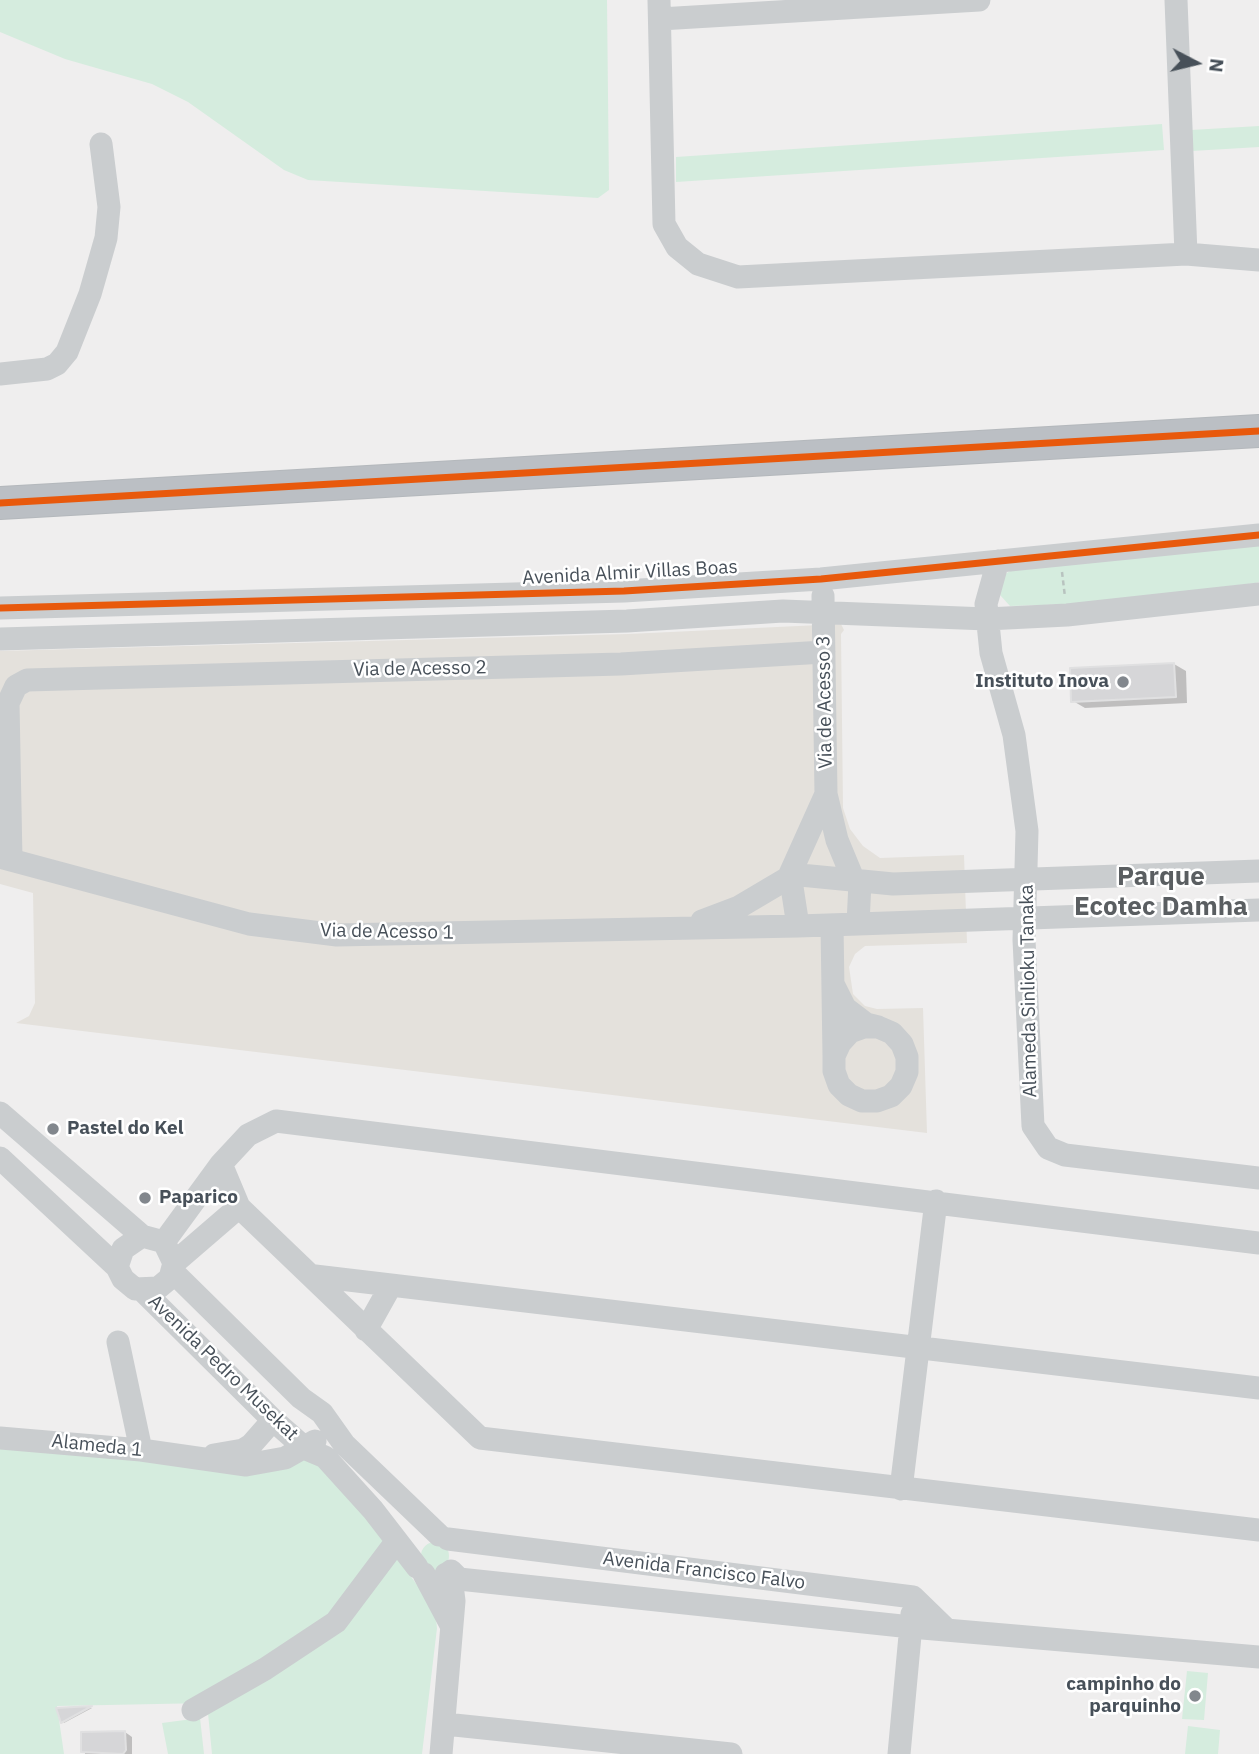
<!DOCTYPE html>
<html>
<head>
<meta charset="utf-8">
<style>
  body { margin:0 }
  #map { position:relative; width:1259px; height:1754px; overflow:hidden; background:#efeeee; font-family:"IBM Plex Sans",sans-serif }
  canvas { display:block }
  .north { position:absolute; left:1161px; top:28px; width:70px; height:70px; -webkit-text-stroke:5px #fff; paint-order:stroke; rotate:97deg; font-size:19px; font-weight:700; line-height:28px; text-align:center; color:#475059 }
  .north::after { content:''; display:block; margin:auto; width:24px; height:32px; background:#475059; clip-path:polygon(50% 0,100% 100%,50% 72%,0 100%) }
</style>
</head>
<body>
<div id="map">
<canvas width="1259" height="1754"></canvas>
<div class="north">N</div>
</div>
<script>
const ctx = document.querySelector('canvas').getContext('2d');
ctx.lineJoin = 'round';
function fillPath(path, color) {
  ctx.fillStyle = color;
  ctx.fill(path, 'evenodd');
}
function shape(rows) {
  const path = new Path2D();
  for (const r of rows) {
    if (r.length === 3) {
      path.moveTo(r[0] + r[2], r[1]);
      path.arc(r[0], r[1], r[2], 0, 2 * Math.PI);
      continue;
    }
    path.moveTo(r[0], r[1]);
    for (let i = 2; i < r.length; i += 2) path.lineTo(r[i], r[i + 1]);
  }
  return path;
}
function trace(path, color, width, dash) {
  ctx.strokeStyle = color;
  ctx.lineWidth = width;
  ctx.lineCap = dash ? 'butt' : 'round';
  ctx.setLineDash(dash || []);
  ctx.stroke(path);
}
function label(font, color, halo, rows, align = 'center') {
  ctx.font = font + ' "IBM Plex Sans",sans-serif';
  ctx.lineWidth = 5;
  ctx.setLineDash([]);
  ctx.textBaseline = 'middle';
  ctx.strokeStyle = halo;
  ctx.fillStyle = color;
  for (const [text, x, y, turn = 0] of rows) {
    ctx.save();
    ctx.translate(x, y);
    ctx.rotate((+turn || 0) * Math.PI / 180);
    ctx.textAlign = isNaN(turn) ? turn : align;
    if (halo) ctx.strokeText(text, 0, 0);
    ctx.fillText(text, 0, 0);
    ctx.restore();
  }
}
fillPath(shape([
  [841,624,844,630,841,634,843,808,850,829,863,846,880,858,964,855,967,943,865,946,855,954,849,967,853,994,865,1006,877,1009,923,1008,927,1133,16,1023,29,1016,35,1003,33,893,0,884,0,651,628,634]
]), '#e4e1dc');
fillPath(shape([
  [0,0,607,0,609,190,598,198,308,180,284,170,188,102,152,84,65,59,0,32],
  [1162,124,1164,150,676,182,676,157],
  [1259,126,1259,147,1192,151,1191,130],
  [1259,545,1259,582,1256,583,1078,604,1010,606,1000,595,1005,574,1012,570],
  [0,1443,305,1453,317,1460,363,1512,435,1609,437,1628,422,1754,212,1754,207,1703,57,1706,64,1754,0,1754],
  [435,1556,14],
  [1187,1671,1208,1673,1204,1720,1182,1719],
  [200,1718,204,1754,168,1754,162,1723],
  [1188,1726,1220,1730,1218,1754,1185,1754]
]), '#d5ecde');
fillPath(shape([
  [1174,664,1186,671,1187,703,1085,708,1073,701],
  [92,1708,64,1723,59,1710],
  [125,1732,132,1737,132,1754,85,1754,83,1734]
]), '#0003');
const building = shape([
  [1174,663,1176,697,1071,702,1070,668,1174,663],
  [92,1706,61,1723,56,1708,92,1706],
  [125,1731,126,1750,123,1754,81,1752,81,1732,125,1731]
]);
fillPath(building, '#d6d6d8');
trace(building, '#e0e0e1', 2);
const highway = shape([
  [0,503,1259,431]
]);
trace(highway, '#b4b8bc', 34);
trace(shape([
  [1062,572,1065,597]
]), '#b8c3bf', 2.5, [5, 3.5]);
trace(shape([
  [659,0,664,224,677,247,698,264,738,277,1186,254,1259,260],
  [1176,0,1186,254],
  [660,19,979,0],
  [0,374,47,369,57,364,67,352,90,294,106,238,109,207,101,144],
  [998,561,986,604,991,653,1014,735,1027,831,1024,940,1033,1126,1048,1148,1065,1155,1259,1178],
  [823,596,826,794,837,840,854,881],
  [0,608,624,591,821,579,1259,535],
  [0,639,627,621,783,611,987,619,1067,615,1259,594],
  [0,857,249,924,337,935,798,926],
  [11,860,8,703,16,686,27,680,621,664,824,652],
  [790,874,826,794],
  [860,882,858,924,798,926,790,874,893,884,1259,871],
  [702,921,739,907,788,878],
  [858,924,1259,910],
  [832,925,834,1056],
  [833,984,845,1008,866,1024,878,1027,892,1033,902,1044,907,1057,907,1072,901,1086,891,1096,877,1101,862,1101,849,1095,839,1085,834,1071,834,1056,840,1043,850,1032,864,1027,878,1027],
  [0,1113,142,1236],
  [0,1158,117,1267,123,1279,135,1289,158,1288,170,1278,174,1263,164,1242,142,1236,123,1249,117,1267],
  [221,1164,239,1207,480,1438,1259,1530],
  [164,1242,221,1164,248,1135,276,1121,1259,1243],
  [174,1263,239,1207],
  [173,1272,301,1398,322,1413,344,1444,439,1535],
  [315,1276,1259,1388],
  [143,1291,273,1420,306,1449,325,1457,373,1510,417,1567],
  [366,1330,390,1287],
  [118,1342,141,1450],
  [0,1438,141,1450,246,1465,285,1458,315,1441],
  [214,1455,243,1450,251,1445,273,1420],
  [901,1489,936,1201],
  [448,1539,913,1597,947,1630],
  [451,1571,459,1579,911,1627,1259,1657],
  [424,1574,450,1623],
  [193,1710,265,1669,336,1622,396,1542],
  [445,1724,731,1754],
  [441,1754,454,1601,452,1585,446,1574],
  [899,1754,912,1614]
]), '#cacdcf', 23);
trace(highway, '#bbbfc4', 32);
trace(shape([
  [0,503,1259,431],
  [0,608,624,591,821,579,1259,535]
]), '#e8590c', 7);
for (const [x, y, r, color] of [
  [1123,682,7,"#82878d"],
  [53,1129,7,"#82878d"],
  [145,1198,7,"#82878d"],
  [1195,1696,7,"#82878d"]
]) {
  const dot = new Path2D();
  dot.arc(x, y, r, 0, 2 * Math.PI);
  ctx.fillStyle = color;
  ctx.fill(dot);
  trace(dot, '#fff', 2.5);
}
label('19px', '#475059', '#fff', [
  ["Avenida Almir Villas Boas",630,573,-3],
  ["Via de Acesso 2",420,669,-1],
  ["Via de Acesso 3",825,702,-91],
  ["Via de Acesso 1",387,932,1],
  ["Alameda Sinlioku Tanaka",1029,991,-91],
  ["Avenida Pedro Musekat",223,1368,44],
  ["Alameda 1",97,1446,6],
  ["Avenida Francisco Falvo",704,1571,7]
]);
label('bold 19px', '#475059', '#fff', [
  ["Instituto Inova",1109,682],
  ["Pastel do Kel",67,1129,"left"],
  ["Paparico",159,1198,"left"],
  ["campinho do",1181,1685],
  ["parquinho",1181,1707]
], 'right');
label('bold 26px', '#5a5e61', '#fff', [
  ["Parque",1161,877],
  ["Ecotec Damha",1161,907]
]);
</script>
</body>
</html>
